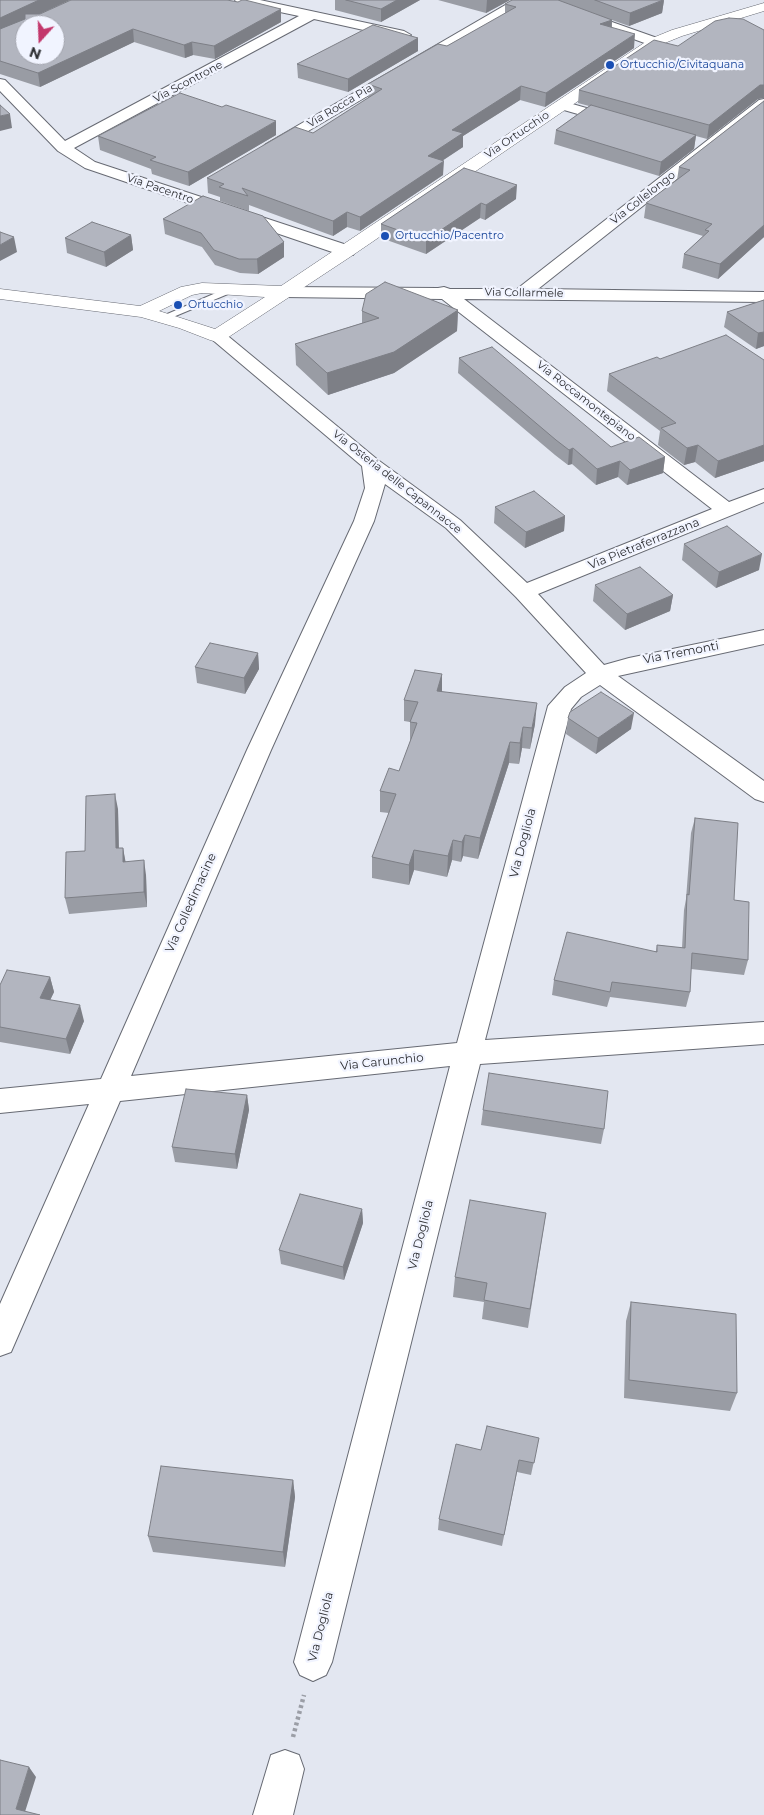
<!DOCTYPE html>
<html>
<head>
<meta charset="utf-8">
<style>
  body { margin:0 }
  #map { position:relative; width:764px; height:1815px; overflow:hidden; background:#e3e7f1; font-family:Montserrat,sans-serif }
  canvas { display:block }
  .north { position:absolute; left:15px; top:15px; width:50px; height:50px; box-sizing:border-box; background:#f1f4ff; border:1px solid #a2a4ad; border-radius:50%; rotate:200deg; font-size:14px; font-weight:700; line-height:20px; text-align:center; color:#2c2d31 }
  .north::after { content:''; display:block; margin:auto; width:18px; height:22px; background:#c3376c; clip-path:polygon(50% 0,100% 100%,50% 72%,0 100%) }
</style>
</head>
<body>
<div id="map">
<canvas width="764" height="1815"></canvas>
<div class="north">N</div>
</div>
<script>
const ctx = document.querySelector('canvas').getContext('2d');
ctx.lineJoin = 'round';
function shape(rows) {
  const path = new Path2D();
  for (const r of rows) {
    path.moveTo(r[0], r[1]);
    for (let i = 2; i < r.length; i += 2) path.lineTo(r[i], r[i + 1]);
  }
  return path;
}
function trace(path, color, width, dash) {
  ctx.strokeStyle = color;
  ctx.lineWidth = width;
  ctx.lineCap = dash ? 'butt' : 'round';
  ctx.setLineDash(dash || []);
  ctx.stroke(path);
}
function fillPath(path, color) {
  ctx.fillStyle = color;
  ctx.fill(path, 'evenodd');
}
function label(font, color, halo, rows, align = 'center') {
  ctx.font = font + ' Montserrat,sans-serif';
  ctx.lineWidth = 4.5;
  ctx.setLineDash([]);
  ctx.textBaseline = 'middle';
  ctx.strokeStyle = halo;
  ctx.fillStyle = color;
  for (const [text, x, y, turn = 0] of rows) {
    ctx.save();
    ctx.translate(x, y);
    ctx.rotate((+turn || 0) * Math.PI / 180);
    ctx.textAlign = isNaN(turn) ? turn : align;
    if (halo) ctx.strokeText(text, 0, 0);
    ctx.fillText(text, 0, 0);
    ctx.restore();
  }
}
const lane = shape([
  [232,286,237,289,235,291,166,320,160,320,158,318,232,286]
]);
const street = shape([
  [235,0,260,0,404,31,411,35,404,39,314,19,74,148,95,162,353,247,355,251,353,255,341,255,85,168,58,151,0,91,0,79,5,80,65,141,299,16,237,3,235,0],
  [514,0,530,0,276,150,271,152,266,150,263,147,266,144,514,0],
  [578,10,660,39,662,42,660,45,650,45,573,17,571,14,573,11,578,10],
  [764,99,764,110,538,289,764,292,764,302,464,299,729,502,764,489,764,502,538,594,604,665,629,658,764,630,764,644,618,676,764,781,764,802,755,799,600,685,581,697,571,709,485,1040,764,1022,764,1044,480,1064,332,1662,326,1675,313,1681,300,1675,294,1662,450,1066,120,1101,11,1352,0,1356,0,1304,89,1104,0,1113,0,1089,101,1079,247,750,354,521,365,488,362,466,208,336,211,332,217,331,223,332,378,460,460,520,527,583,712,509,442,299,284,297,278,296,275,292,278,288,284,287,438,288,444,287,450,289,517,289,759,100,764,99],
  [385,484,446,528,516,597,586,673,565,687,548,706,457,1043,131,1076,271,750,374,521,385,484],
  [562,101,621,118,623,121,621,124,616,125,557,108,555,105,557,102,562,101],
  [285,1750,299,1755,304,1769,293,1815,253,1815,271,1755,285,1750]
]);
const secondary = shape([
  [764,3,764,11,682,36,660,45,353,255,224,340,217,342,210,340,179,328,141,317,0,299,0,289,140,306,181,287,202,283,281,286,650,39,672,30,764,3],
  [202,293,265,297,215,329,159,311,192,295,202,293]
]);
trace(lane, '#676a73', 2);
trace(street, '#676a73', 2);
trace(secondary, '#676a73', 1);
trace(shape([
  [293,1737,304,1695]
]), '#9b9ea6', 4.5, [3, 3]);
fillPath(lane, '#fff');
fillPath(street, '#fff');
fillPath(secondary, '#fff');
fillPath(shape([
  [0,0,70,0,40,14,281,22,215,59,193,55,185,58,134,42,40,87,0,74],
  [335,0,420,0,381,22,335,10],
  [438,0,510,0,486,13],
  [512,0,664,0,662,13,629,26,612,20,612,28,634,48,545,107,520,100,463,136,463,147,442,161,443,175,360,231,347,227,333,236,249,205,249,211,220,201,220,197,208,193,207,178,313,133,368,98,368,84,447,46,505,14,505,4],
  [764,30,764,98,758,99,707,139,696,136,694,149,659,176,554,144,556,130,589,106,578,103,579,90,678,46],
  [418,38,418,51,348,92,298,78,297,64],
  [764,101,764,237,718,279,682,268,684,254,703,236,644,218,646,203,677,180,679,167],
  [276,135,189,186,152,174,151,169,100,150,98,136],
  [464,168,516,199,485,220,480,218,426,254,381,238,381,224],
  [163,219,284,242,284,257,258,274,240,273,215,265,202,247,165,234],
  [131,235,133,250,106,267,67,253,65,238],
  [764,300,764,346,756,349,724,327,727,312],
  [458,310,457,331,394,373,328,395,296,365,295,344,362,323,362,311],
  [459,358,611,447,665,457,663,473,627,485,618,477,596,485,572,464,568,465,555,455,458,373],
  [660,359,764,360,764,461,715,478,695,462,684,465,658,445,660,431,607,391,609,374],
  [495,507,565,516,564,531,525,548,494,523],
  [684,544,759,570,716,588,682,560],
  [595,585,673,595,670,611,625,630,593,601],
  [258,653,259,669,245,694,197,683,195,667],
  [442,674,442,692,535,724,530,749,522,748,519,764,509,763,478,859,463,856,461,862,452,860,447,877,414,870,409,885,372,878,372,857,389,813,380,812,380,791,399,771,410,742,410,722,404,721,404,700],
  [568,718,631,729,596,754,566,734],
  [118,809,119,848,123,848,125,861,146,875,147,907,69,914,65,898,85,851],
  [695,818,734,900,748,960,744,975,691,969,690,992,686,1007,610,997,607,1007,552,995,554,980,656,951,657,945,682,948,684,910,686,899,691,833],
  [50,977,54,992,50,1000,84,1021,70,1054,0,1042,0,985],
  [247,1095,249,1110,237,1169,175,1162,172,1147],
  [483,1110,604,1129,601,1144,481,1125],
  [362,1209,363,1223,344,1280,281,1264,279,1250],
  [546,1213,528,1328,482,1319,484,1302,453,1297,455,1277],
  [631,1302,737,1393,730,1411,624,1398,626,1321],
  [539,1438,531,1475,517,1472,502,1546,438,1530,439,1519],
  [293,1480,295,1497,285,1567,153,1552,148,1536]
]), '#999ca4');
fillPath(shape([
  [39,0,70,0,0,32,0,18],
  [397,0,420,0,381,22,381,9],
  [487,0,510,0,486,13],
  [664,0,662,13,629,26,630,13],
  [281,9,281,22,215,59,214,46],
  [612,20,611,33,600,24],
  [133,29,134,42,40,87,38,73],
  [635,34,634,48,545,107,546,93],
  [418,38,418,51,348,92,348,79],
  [192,42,193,55,185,58,184,45],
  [760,85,764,85,764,98,758,99,707,139,709,125],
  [521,86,520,100,463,136,463,147,428,170,428,156,452,130],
  [10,114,12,128,0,131,0,116],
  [276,121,276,135,189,186,188,172],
  [696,135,694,149,659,176,661,162],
  [444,161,443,175,360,231,360,217],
  [517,185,516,199,485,220,486,205],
  [481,203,480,218,426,254,426,240],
  [347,212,347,227,333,236,333,221],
  [764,225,764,237,718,279,720,264],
  [131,235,133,250,106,267,104,252],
  [14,237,17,252,0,261,0,245],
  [284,242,284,257,258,274,257,259],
  [458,310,457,331,394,373,328,395,327,373],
  [764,332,764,346,756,349,758,333],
  [698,445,695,462,684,465,687,448],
  [764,445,764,461,715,478,718,461],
  [573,448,572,464,568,465,569,450],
  [665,457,663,473,627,485,630,470],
  [620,461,618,477,596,485,597,469],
  [565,516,564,531,525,548,526,532],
  [762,554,759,570,716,588,719,572],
  [673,595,670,611,625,630,627,614],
  [258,653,259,669,245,694,244,678],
  [442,674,442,695,437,691],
  [537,703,535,724,530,749,532,728],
  [634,713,631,729,596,754,598,738],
  [523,727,522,748,519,764,520,743],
  [510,742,509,763,478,859,480,838],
  [115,794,118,809,119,864,116,848],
  [465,835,463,856,461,862,462,842],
  [453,840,452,860,447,877,448,856],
  [123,848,126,864,123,862],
  [414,850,414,870,409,885,409,865],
  [144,860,146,875,147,907,144,892],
  [50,977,54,992,44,1013,40,998],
  [80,1005,84,1021,70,1054,66,1039],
  [247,1095,249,1110,237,1169,235,1154],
  [362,1209,363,1223,344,1280,343,1267],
  [293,1480,295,1497,285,1567,283,1552],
  [29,1767,36,1777,24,1815,16,1809]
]), '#7d7f86');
const building = shape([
  [0,0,39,0,0,18,0,0],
  [71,0,227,0,238,2,242,0,245,0,281,9,214,46,192,42,184,45,133,29,38,73,0,61,0,29,25,19,25,14,40,14,71,0],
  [25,25,55,25,55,55,25,55,25,25],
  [346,0,397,0,381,9,346,0],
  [512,0,558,0,612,20,600,24,635,34,546,93,521,86,452,130,463,133,428,156,444,161,360,217,347,212,333,221,242,188,248,196,219,187,224,184,207,178,295,127,313,133,382,89,368,84,438,44,447,46,516,7,505,4,512,0],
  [595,0,663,0,630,13,595,0],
  [729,18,743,19,764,30,764,85,760,85,709,125,579,90,654,40,678,46,715,21,729,18],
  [373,25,418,38,348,79,297,64,373,25],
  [180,93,222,107,226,105,276,121,188,172,150,160,156,157,98,136,180,93],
  [764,101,764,225,720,264,684,254,709,231,705,230,712,224,646,203,690,170,679,167,764,101],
  [0,105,10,114,0,116,0,105],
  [591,105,696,135,661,162,556,130,591,105],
  [464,168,517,185,486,205,481,203,426,240,381,224,464,168],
  [203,196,263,216,284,242,257,259,239,259,214,250,201,233,163,219,203,196],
  [92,222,131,235,104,252,65,238,92,222],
  [0,232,14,237,0,245,0,232],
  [385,282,458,310,394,352,327,373,295,344,379,318,362,311,366,294,385,282],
  [764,300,764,332,758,333,727,312,764,300],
  [726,335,764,360,764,445,718,461,698,445,687,448,661,428,676,423,609,374,657,357,660,359,726,335],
  [492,347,611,447,639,437,665,457,630,470,620,461,597,469,573,448,569,450,556,440,459,358,492,347],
  [534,491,565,516,526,532,495,507,534,491],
  [727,526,762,554,719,572,684,544,727,526],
  [640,567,673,595,627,614,595,585,640,567],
  [210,643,258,653,244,678,195,667,210,643],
  [415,670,442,674,437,691,537,703,532,728,523,727,520,743,510,742,480,838,465,835,462,842,453,840,448,856,414,850,409,865,372,857,396,794,380,791,389,768,399,771,417,723,410,722,418,702,404,700,415,670],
  [601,692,634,713,598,738,568,718,570,712,601,692],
  [115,794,116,848,123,848,123,862,144,860,144,892,65,898,66,852,85,851,86,796,115,794],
  [695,818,738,823,734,900,749,902,748,960,692,953,690,992,612,982,610,992,554,980,567,932,657,952,657,945,685,948,687,894,689,895,695,818],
  [7,970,50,977,40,998,80,1005,66,1039,0,1027,0,985,7,970],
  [489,1073,608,1091,604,1129,483,1110,489,1073],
  [186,1089,247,1095,235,1154,172,1147,186,1089],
  [300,1194,362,1209,343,1267,279,1250,300,1194],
  [470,1200,546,1213,530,1309,484,1300,487,1283,455,1277,470,1200],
  [631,1302,736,1314,737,1393,629,1380,631,1302],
  [487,1426,539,1438,534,1463,519,1460,504,1535,439,1519,456,1444,481,1450,487,1426],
  [161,1466,293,1480,283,1552,148,1536,161,1466],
  [0,1760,29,1767,16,1809,40,1815,0,1815,0,1760]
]);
fillPath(building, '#b2b5bf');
trace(building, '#7d7f86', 1);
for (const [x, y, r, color] of [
  [610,65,5,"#1a4fb4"],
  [385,236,5,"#1a4fb4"],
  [178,305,5,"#1a4fb4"]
]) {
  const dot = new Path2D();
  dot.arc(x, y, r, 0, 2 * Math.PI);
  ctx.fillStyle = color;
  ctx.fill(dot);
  trace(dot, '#f1f4ff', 2);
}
label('11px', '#164399', '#f1f4ff', [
  ["Ortucchio/Civitaquana",620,65],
  ["Ortucchio/Pacentro",395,236],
  ["Ortucchio",188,305]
], 'left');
label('11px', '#2c2d31', '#f1f4ff', [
  ["Via Scontrone",188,82,-28],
  ["Via Rocca Pia",340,106,-31],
  ["Via Ortucchio",517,135,-34],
  ["Via Pacentro",160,189,19],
  ["Via Collelongo",643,198,-38],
  ["Via Collarmele",524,293,1],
  ["Via Roccamontepiano",586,401,38],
  ["Via Osteria delle Capannacce",397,482,38]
]);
label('12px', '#2c2d31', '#f1f4ff', [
  ["Via Pietraferrazzana",644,544,-22],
  ["Via Tremonti",681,653,-11],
  ["Via Dogliola",523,843,-75],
  ["Via Colledimacine",191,903,-66],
  ["Via Carunchio",382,1062,-6],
  ["Via Dogliola",421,1235,-76],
  ["Via Dogliola",321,1627,-76]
]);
</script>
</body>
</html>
